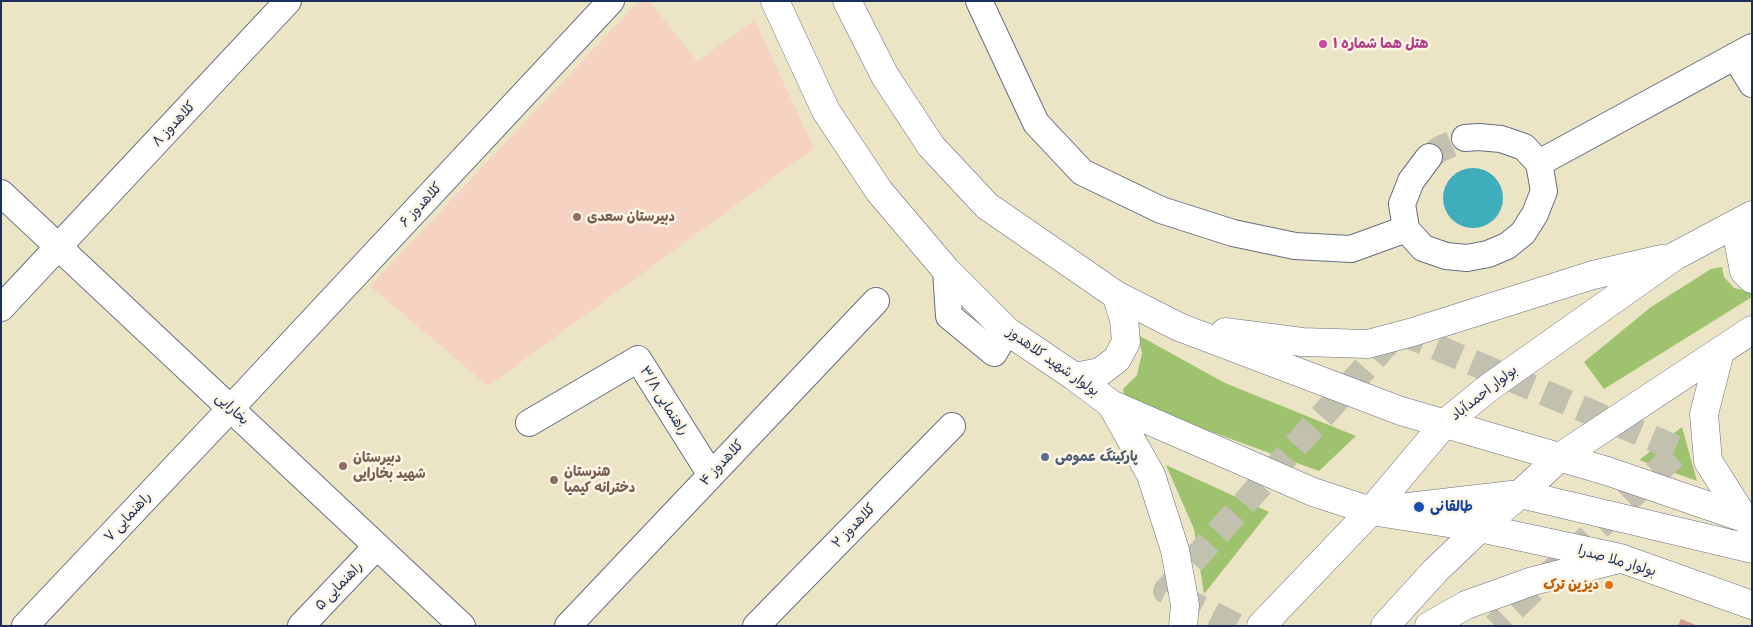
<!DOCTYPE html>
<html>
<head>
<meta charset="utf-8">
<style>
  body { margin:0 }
  #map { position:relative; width:1753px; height:627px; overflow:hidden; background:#ece5c5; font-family:Delius,sans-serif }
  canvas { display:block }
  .frame { position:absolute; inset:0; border:2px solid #1b2f5e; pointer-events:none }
</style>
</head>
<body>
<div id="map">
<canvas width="1753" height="627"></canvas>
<div class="frame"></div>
</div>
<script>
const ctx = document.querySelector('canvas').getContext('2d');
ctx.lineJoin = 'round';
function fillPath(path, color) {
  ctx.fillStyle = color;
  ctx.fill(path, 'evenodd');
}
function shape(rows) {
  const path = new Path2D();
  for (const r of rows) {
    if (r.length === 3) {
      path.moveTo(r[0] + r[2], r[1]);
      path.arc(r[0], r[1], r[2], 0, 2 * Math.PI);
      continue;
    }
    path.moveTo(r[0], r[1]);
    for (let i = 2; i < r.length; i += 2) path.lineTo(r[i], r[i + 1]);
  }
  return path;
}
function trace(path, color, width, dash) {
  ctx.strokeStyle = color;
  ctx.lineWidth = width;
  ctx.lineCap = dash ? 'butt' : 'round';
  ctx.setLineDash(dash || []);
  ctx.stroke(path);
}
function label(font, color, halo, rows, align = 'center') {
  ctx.font = font + ' Delius,"Playpen Sans Arabic",sans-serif';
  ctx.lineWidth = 5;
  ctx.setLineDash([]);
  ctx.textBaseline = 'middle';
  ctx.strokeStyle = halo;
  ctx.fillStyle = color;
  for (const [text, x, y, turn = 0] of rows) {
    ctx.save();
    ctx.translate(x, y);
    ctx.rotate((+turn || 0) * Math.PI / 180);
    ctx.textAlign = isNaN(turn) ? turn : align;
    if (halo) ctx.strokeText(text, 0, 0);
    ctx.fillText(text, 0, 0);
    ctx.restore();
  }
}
fillPath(shape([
  [639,1,649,1,697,61,755,21,814,148,488,386,370,286]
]), '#f5d2c2');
fillPath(shape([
  [1722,267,1724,277,1734,288,1752,292,1752,297,1604,389,1584,362,1651,307,1711,269],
  [1138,335,1225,383,1356,436,1319,471,1176,419,1124,394,1123,389,1137,375,1142,353],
  [1682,427,1697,481,1639,460],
  [1166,465,1269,512,1204,594,1194,529]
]), '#9ec26d');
fillPath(shape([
  [1473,198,30]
]), '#3faebc');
fillPath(shape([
  [1681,619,1698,626,1678,626]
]), '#d49c90');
trace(shape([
  [1429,157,1440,149,1465,138],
  [1236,626,1166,591,1398,331,1680,450,1495,626]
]), '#c2c1b0', 26, [26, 13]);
const minor = shape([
  [979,1,1036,123,1082,172,1161,210,1233,233,1295,246,1351,249,1406,229],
  [1735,56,1752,84],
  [1429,157,1411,181,1402,204,1406,229,1423,248,1446,256,1467,258,1488,254,1507,246,1523,233,1535,214,1544,191,1539,163,1524,147,1501,139,1479,137,1465,138],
  [1539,163,1752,47],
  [1,193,462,626],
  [946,270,949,316,994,353,1007,331],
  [1,308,288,1],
  [529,423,638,359,711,475],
  [25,626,231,408,611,1],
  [301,626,377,546],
  [568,626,876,301],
  [756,626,952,426]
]);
const major = shape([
  [775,1,826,111,879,191,946,270,1007,331,1075,377,1111,404,1313,492,1371,511,1480,528,1620,558,1752,605],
  [847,1,885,76,931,146,987,206,1116,295,1179,327,1401,411,1607,471,1744,518,1752,524],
  [1752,222,1739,245,1744,271,1752,279],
  [1225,332,1302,342,1368,344,1413,332,1593,275,1662,259],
  [1720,352,1704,414,1708,461,1744,518],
  [1075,377,1100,372,1117,359,1126,342,1124,319,1116,295],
  [1111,404,1151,475,1175,550,1185,605,1183,626],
  [1408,507,1520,494,1752,549],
  [1261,626,1371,511,1445,423,1491,386,1675,256,1752,215],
  [1385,626,1435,571,1480,528,1520,494,1560,457,1752,330],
  [1429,626,1466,605,1533,581,1615,560]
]);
trace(minor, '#646f82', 28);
trace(major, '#646f82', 29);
trace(minor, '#fff', 26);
trace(major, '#fff', 28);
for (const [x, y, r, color] of [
  [1323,44,5,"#d1479c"],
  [577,217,5,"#8d6e63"],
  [1045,457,5,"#5c6f8a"],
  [343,466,5,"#8d6e63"],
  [554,480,5,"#8d6e63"],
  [1419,507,6,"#1a4fb4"],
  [1609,585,5,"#e8710a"]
]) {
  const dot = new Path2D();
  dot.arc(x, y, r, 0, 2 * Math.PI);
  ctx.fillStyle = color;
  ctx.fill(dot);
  trace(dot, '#fcf5e5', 2);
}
label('bold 14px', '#b23c85', '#fcf5e5', [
  ["هتل هما شماره ۱",1333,44]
], 'left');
label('14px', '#1b2f5e', '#fcf5e5', [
  ["کلاهدوز ۸",174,124,-47],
  ["کلاهدوز ۶",421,205,-47],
  ["بولوار شهید کلاهدوز",1053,362,35],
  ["بولوار احمدآباد",1484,393,-38],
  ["راهنمایی ۳/۸",664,401,58],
  ["بخارایی",232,409,43],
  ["کلاهدوز ۴",722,463,-47],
  ["راهنمایی ۷",128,517,-47],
  ["کلاهدوز ۲",854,526,-46],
  ["بولوار ملا صدرا",1617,561,16],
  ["راهنمایی ۵",339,586,-46]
]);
label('bold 14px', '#785e54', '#fcf5e5', [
  ["دبیرستان سعدی",587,217],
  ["دبیرستان",353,458],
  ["شهید بخارایی",353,474],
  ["هنرستان",564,472],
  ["دخترانه کیمیا",564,488]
], 'left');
label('bold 14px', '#4e5e75', '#fcf5e5', [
  ["پارکینگ عمومی",1055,457]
], 'left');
label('bold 14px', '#164399', '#fcf5e5', [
  ["طالقانی",1430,507]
], 'left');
label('bold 14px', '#c56008', '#fcf5e5', [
  ["دیزین ترک",1599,585]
], 'right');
</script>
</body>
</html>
